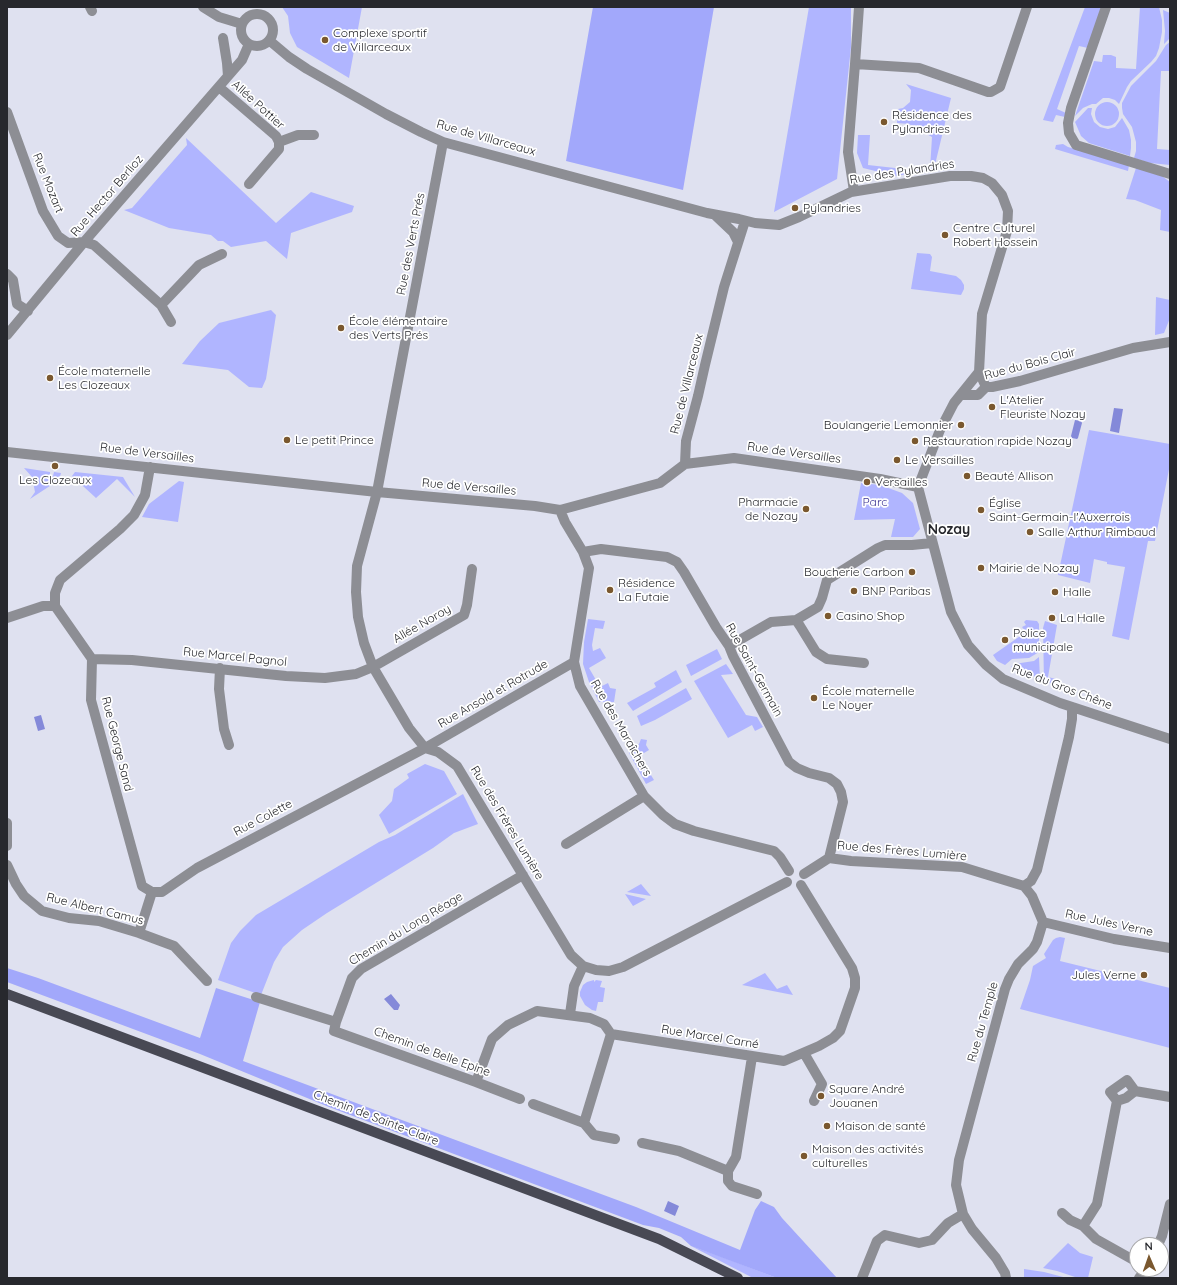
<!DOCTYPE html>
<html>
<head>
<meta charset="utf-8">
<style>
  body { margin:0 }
  #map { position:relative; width:1177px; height:1285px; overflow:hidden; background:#dfe1f0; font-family:Quicksand,sans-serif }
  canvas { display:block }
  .frame { position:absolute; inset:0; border:8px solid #27282d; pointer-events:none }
  .north { position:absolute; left:1129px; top:1237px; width:40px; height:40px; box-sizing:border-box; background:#fff; border:1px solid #a9a9ab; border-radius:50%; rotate:358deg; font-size:11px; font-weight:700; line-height:16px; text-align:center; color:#27282d }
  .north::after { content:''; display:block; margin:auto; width:14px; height:18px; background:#7a582f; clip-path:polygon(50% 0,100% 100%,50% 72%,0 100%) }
</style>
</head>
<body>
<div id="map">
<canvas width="1177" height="1285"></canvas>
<div class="frame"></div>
<div class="north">N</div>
</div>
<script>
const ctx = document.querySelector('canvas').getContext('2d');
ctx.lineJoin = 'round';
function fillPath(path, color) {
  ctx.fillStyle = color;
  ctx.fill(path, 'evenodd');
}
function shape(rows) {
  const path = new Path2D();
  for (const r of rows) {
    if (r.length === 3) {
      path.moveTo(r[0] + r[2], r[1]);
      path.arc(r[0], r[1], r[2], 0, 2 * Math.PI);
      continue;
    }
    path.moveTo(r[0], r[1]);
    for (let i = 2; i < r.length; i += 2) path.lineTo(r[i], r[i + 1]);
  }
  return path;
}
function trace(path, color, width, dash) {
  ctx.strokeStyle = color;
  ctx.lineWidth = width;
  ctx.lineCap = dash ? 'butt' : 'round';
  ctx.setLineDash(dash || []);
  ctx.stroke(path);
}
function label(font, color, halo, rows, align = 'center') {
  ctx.font = font + ' Quicksand,sans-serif';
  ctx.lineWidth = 3.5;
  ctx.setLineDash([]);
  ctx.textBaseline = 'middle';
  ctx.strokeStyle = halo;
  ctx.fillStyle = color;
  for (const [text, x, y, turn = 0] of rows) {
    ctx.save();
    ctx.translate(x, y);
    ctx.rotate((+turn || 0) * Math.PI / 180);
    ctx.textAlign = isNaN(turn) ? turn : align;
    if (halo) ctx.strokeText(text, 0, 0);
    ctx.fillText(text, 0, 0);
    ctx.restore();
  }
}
fillPath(shape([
  [282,7,362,7,349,78,297,47,290,33,288,16],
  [809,7,851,7,851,47,837,179,774,212],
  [1085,7,1102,7,1088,48,1079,46,1057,109,1066,113,1065,117,1056,115,1053,122,1043,120],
  [1140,7,1159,7,1162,20,1162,32,1159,48,1156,56,1151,62,1131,81,1127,87,1119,104,1115,100,1109,98,1103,98,1096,104,1092,104,1083,108,1075,116,1094,61,1102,62,1103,55,1111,55,1116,57,1116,68,1136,69],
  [1163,10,1170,13,1170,38,1164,44,1165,31],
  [1170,42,1170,71,1161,71,1157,149,1170,150,1170,165,1150,163,1134,158,1136,151,1136,142,1132,127,1123,114,1122,108,1122,103,1131,86,1156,61,1166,45],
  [906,84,951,98,934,169,896,176,863,168,857,153,858,135,870,135,868,165,895,168,930,169,932,137,909,124,897,123,898,109,903,108,910,102,911,90],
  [1107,114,12],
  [1088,108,1092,108,1091,114,1094,122,1100,127,1108,129,1115,127,1122,118,1129,130,1131,140,1131,148,1130,156,1089,143,1081,136,1075,122],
  [186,138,276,223,311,192,354,206,352,212,291,233,287,259,266,241,231,247,223,241,218,241,211,235,169,228,124,210,132,208,187,145],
  [1063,144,1068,147,1129,165,1128,171,1055,149,1056,145],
  [1136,168,1162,176,1170,182,1170,232,1160,230,1161,210,1135,200,1126,199],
  [917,253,930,254,932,257,930,271,956,276,961,280,964,285,964,289,961,295,911,289],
  [1156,297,1170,300,1170,318,1164,333,1155,335],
  [271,310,276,315,266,379,262,388,249,387,228,370,182,364,200,341,219,323],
  [1089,430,1170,444,1170,464,1155,541,1148,541,1129,640,1112,636,1125,567,1107,564,1107,562,1094,559,1090,583,1058,575],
  [24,468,50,472,50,475,53,476,54,472,61,473,59,480,30,499,35,492,32,477],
  [75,472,123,477,135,497,117,479,96,498,72,476],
  [179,481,184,482,178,522,142,517,149,504],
  [861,483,880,485,902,493,913,503,920,529,913,537,891,537,895,519,854,520],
  [588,619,605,621,603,629,595,628,592,645,593,651,600,648,606,658,589,668,600,687,608,683,610,688,616,689,614,702,599,702,589,682,583,664,584,642],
  [1026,620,1037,621,1039,624,1039,652,1029,658,1012,659,1005,665,997,661,993,655,1026,632,1022,627,1026,625,1024,622],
  [1045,621,1057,625,1048,677,1056,679,1054,684,1044,682,1043,628],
  [717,649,722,659,691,676,686,665],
  [1039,657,1040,679,1011,667,1014,664,1034,661],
  [726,664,733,674,721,675,746,715,757,717,763,727,755,731,752,725,728,738,694,681],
  [676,670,682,682,633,711,627,703,656,687,654,683],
  [686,688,692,699,655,720,641,726,637,716],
  [641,739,647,740,646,745,649,750,639,756,654,780,646,784,629,753,639,744],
  [425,764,444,771,457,794,389,834,379,815,392,801,394,789,409,778,407,774],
  [463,794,478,824,454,833,433,848,327,913,302,930,283,947,274,962,261,995,218,980,231,943,240,931,256,915,379,842,395,835],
  [641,884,651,896,627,892],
  [625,894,646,899,633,906],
  [1060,937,1065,938,1060,961,1170,988,1170,1048,1020,1009,1030,980,1033,966,1046,958,1044,954,1053,940,1056,938],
  [765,973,777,989,787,985,793,995,742,985],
  [594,980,594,982,596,980,602,981,600,987,605,988,603,1002,598,1002,596,1011,592,1010,585,1005,580,996,580,992,583,985,587,982],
  [1068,1243,1080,1253,1093,1257,1088,1278,1078,1278,1057,1271,1043,1268],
  [691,1246,722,1257,777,1278,753,1278],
  [1024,1269,1044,1272,1067,1278,1024,1278]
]), '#b0b5ff');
fillPath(shape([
  [593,7,714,7,683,190,566,161],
  [7,968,38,978,200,1038,216,988,260,1002,243,1061,636,1207,740,1250,755,1210,761,1201,774,1207,782,1218,837,1278,777,1278,691,1246,681,1237,659,1228,643,1225,329,1107,200,1054,7,982]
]), '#a2a8fb');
fillPath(shape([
  [1114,408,1123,409,1119,433,1110,431],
  [1075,420,1081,421,1082,423,1078,438,1077,439,1072,438,1071,436],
  [41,715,45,729,38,731,34,717],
  [391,994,400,1005,398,1010,394,1010,384,999],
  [668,1201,679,1206,675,1216,664,1211]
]), '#8489d9');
trace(shape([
  [90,7,92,11],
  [203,7,219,17,242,24],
  [1106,7,1071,108,1068,123,1069,133,1076,145,1170,174],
  [257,30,16],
  [223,38,227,63,228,76],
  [270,41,289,57,307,69,386,114,421,132,443,142,707,213,739,219,755,223,779,225,799,217,851,192,950,176,971,176,983,178,992,183,1002,195,1008,211,1007,231,982,314,979,372,986,387],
  [855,64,919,68,988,92,991,92,1000,87,1027,7],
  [219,87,276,136,279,142,279,149,249,184],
  [7,112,43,211,58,236,68,243,84,242,94,245,161,305,171,322],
  [279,142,298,135,314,135],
  [443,142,377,492,357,566,356,592,358,617,364,643,373,667,409,728,425,748,438,752,457,766,571,955,583,966,596,970,609,971,623,967,787,882],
  [854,191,848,152,855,64,859,7],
  [715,215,733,232,738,242],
  [7,274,13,280,17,304,28,311],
  [161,305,199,265,222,254],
  [7,335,84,242,242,60,249,44],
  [979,372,954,403,940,430,918,487,951,612,968,645,986,665,1003,679,1060,703,1170,739],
  [961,395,978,395,986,387,992,387,1020,381,1133,348,1170,342],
  [7,452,377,492,535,506,560,510,660,483,685,464,734,458,880,479,918,487],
  [685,464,686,441,698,396,705,365,724,287,745,221],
  [560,510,565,522,583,552,589,568,574,662,580,686,644,796,663,815,675,824,694,831,774,851,780,857,789,871],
  [583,552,601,549,667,557,677,562,684,572,716,627,729,646,733,656,789,762,797,768,809,773,829,778,837,784,841,792,843,802,829,858],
  [55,606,92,659,91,700,142,886,152,892],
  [7,618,43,606,55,606,55,593,60,580,120,529,134,515,145,495,150,467],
  [796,620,800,626,816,652,827,659,864,663],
  [729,646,771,622,796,620,818,607,822,598,827,580,878,548,885,545,912,545,932,543],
  [92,659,132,660,286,676,325,678,356,674,373,667,464,615,467,605,472,569],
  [220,668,219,689,224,729,229,745],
  [7,823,7,846],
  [566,844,644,796],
  [7,865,16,884,24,896,42,911,69,918,99,921,139,933,174,946,207,981],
  [804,874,829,858,851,861,962,867,1024,886],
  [1043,922,1114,939,1170,948],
  [139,933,152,892,162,892,197,868,425,748,574,662],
  [256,997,336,1022],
  [570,1014,574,986,583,966],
  [611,1034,784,1061,819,1046,833,1038,840,1031,855,988,855,978,852,968,801,885],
  [804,1053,822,1084,814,1101],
  [476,1082,492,1039,508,1025,537,1011,590,1018,604,1024,611,1034],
  [520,1099,476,1082,334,1031,336,1022,352,978,361,969,523,875],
  [1117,1101,1110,1092,1127,1080,1135,1091],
  [533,1104,584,1123,594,1135,615,1139],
  [584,1123,611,1034],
  [642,1143,679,1151,728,1171],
  [728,1171,736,1157,752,1057],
  [728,1171,728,1181,732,1186,757,1194],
  [1062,1213,1070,1220,1083,1226],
  [1158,1245,1162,1236,1170,1204],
  [1137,1262,1096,1239,1083,1226,1097,1204,1117,1101,1126,1098,1135,1091,1170,1097],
  [862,1278,877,1241,885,1235,919,1243,932,1240,948,1223,963,1214],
  [1006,1278,1005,1273,996,1258,972,1229,963,1214,956,1185,959,1160,1005,989,1009,979,1018,964,1033,949,1037,942,1043,922,1032,896,1024,886,1031,881,1037,870,1069,737,1072,719,1072,707],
  [1139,1278,1146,1269]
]), '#8d8e94', 10);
trace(shape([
  [7,994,659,1239,738,1278]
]), '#484954', 10);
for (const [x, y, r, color] of [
  [325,40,4,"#7a582f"],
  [884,122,4,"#7a582f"],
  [795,208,4,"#7a582f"],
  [945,235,4,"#7a582f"],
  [341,328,4,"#7a582f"],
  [50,378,4,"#7a582f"],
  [992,407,4,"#7a582f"],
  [961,425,4,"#7a582f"],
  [287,440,4,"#7a582f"],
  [915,441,4,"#7a582f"],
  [897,460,4,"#7a582f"],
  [55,466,4,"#7a582f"],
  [967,476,4,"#7a582f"],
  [867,482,4,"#7a582f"],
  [806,509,4,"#7a582f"],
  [981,510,4,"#7a582f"],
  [1030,532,4,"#7a582f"],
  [981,568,4,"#7a582f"],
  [912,572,4,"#7a582f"],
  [610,590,4,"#7a582f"],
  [854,591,4,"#7a582f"],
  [1055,592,4,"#7a582f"],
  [828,616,4,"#7a582f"],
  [1052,618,4,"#7a582f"],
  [1005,640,4,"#7a582f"],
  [814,698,4,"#7a582f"],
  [1144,975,4,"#7a582f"],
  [821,1096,4,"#7a582f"],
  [827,1126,4,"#7a582f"],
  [804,1156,4,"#7a582f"]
]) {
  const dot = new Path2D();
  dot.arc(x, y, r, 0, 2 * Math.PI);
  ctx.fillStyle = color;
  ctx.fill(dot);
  trace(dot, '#fff', 1.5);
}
label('12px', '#27282d', '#fff', [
  ["Complexe sportif",333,33],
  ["de Villarceaux",333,47],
  ["Résidence des",892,115],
  ["Pylandries",892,129],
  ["Pylandries",803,208],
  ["Centre Culturel",953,228],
  ["Robert Hossein",953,242],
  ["École élémentaire",349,321],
  ["des Verts Prés",349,335],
  ["École maternelle",58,371],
  ["Les Clozeaux",58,385],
  ["L'Atelier",1000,400],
  ["Fleuriste Nozay",1000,414],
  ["Boulangerie Lemonnier",953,425,"right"],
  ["Le petit Prince",295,440],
  ["Restauration rapide Nozay",923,441],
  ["Le Versailles",905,460],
  ["Beauté Allison",975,476],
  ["Les Clozeaux",55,480,"center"],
  ["Versailles",875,482],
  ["Pharmacie",798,502,"right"],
  ["de Nozay",798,516,"right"],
  ["Église",989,503],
  ["Saint-Germain-l'Auxerrois",989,517],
  ["Salle Arthur Rimbaud",1038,532],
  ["Mairie de Nozay",989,568],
  ["Boucherie Carbon",904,572,"right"],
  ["Résidence",618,583],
  ["La Futaie",618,597],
  ["BNP Paribas",862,591],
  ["Halle",1063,592],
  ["Casino Shop",836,616],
  ["La Halle",1060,618],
  ["Police",1013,633],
  ["municipale",1013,647],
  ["École maternelle",822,691],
  ["Le Noyer",822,705],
  ["Jules Verne",1136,975,"right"],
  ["Square André",829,1089],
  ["Jouanen",829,1103],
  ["Maison de santé",835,1126],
  ["Maison des activités",812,1149],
  ["culturelles",812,1163]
], 'left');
label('12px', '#27282d', '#fff', [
  ["Allée Pottier",258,105,42],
  ["Rue de Villarceaux",486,138,16],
  ["Rue des Pylandries",902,172,-9],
  ["Rue Mozart",48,183,68],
  ["Rue Hector Berlioz",107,196,-49],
  ["Rue des Verts Prés",411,244,-79],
  ["Rue du Bois Clair",1030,364,-15],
  ["Rue de Villarceaux",687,384,-76],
  ["Rue de Versailles",147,453,7],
  ["Rue de Versailles",794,453,8],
  ["Rue de Versailles",469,487,5],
  ["Allée Noroy",422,624,-30],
  ["Rue Marcel Pagnol",235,657,6],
  ["Rue Saint-Germain",754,670,61],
  ["Rue du Gros Chêne",1062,687,21],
  ["Rue Ansold et Rotrude",493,694,-30],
  ["Rue des Maraîchers",621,728,60],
  ["Rue George Sand",117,744,76],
  ["Rue Colette",263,818,-28],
  ["Rue des Frères Lumière",507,823,59],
  ["Rue des Frères Lumière",902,851,5],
  ["Rue Albert Camus",95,909,14],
  ["Rue Jules Verne",1109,923,12],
  ["Chemin du Long Réage",406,929,-31],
  ["Rue du Temple",983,1022,-74],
  ["Rue Marcel Carné",710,1037,9],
  ["Chemin de Belle Epine",432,1052,20],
  ["Chemin de Sainte-Claire",376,1118,21]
]);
label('12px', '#3c3593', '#fff', [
  ["Parc",875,502]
]);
label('bold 14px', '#27282d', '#fff', [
  ["Nozay",949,530]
]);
</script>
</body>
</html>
